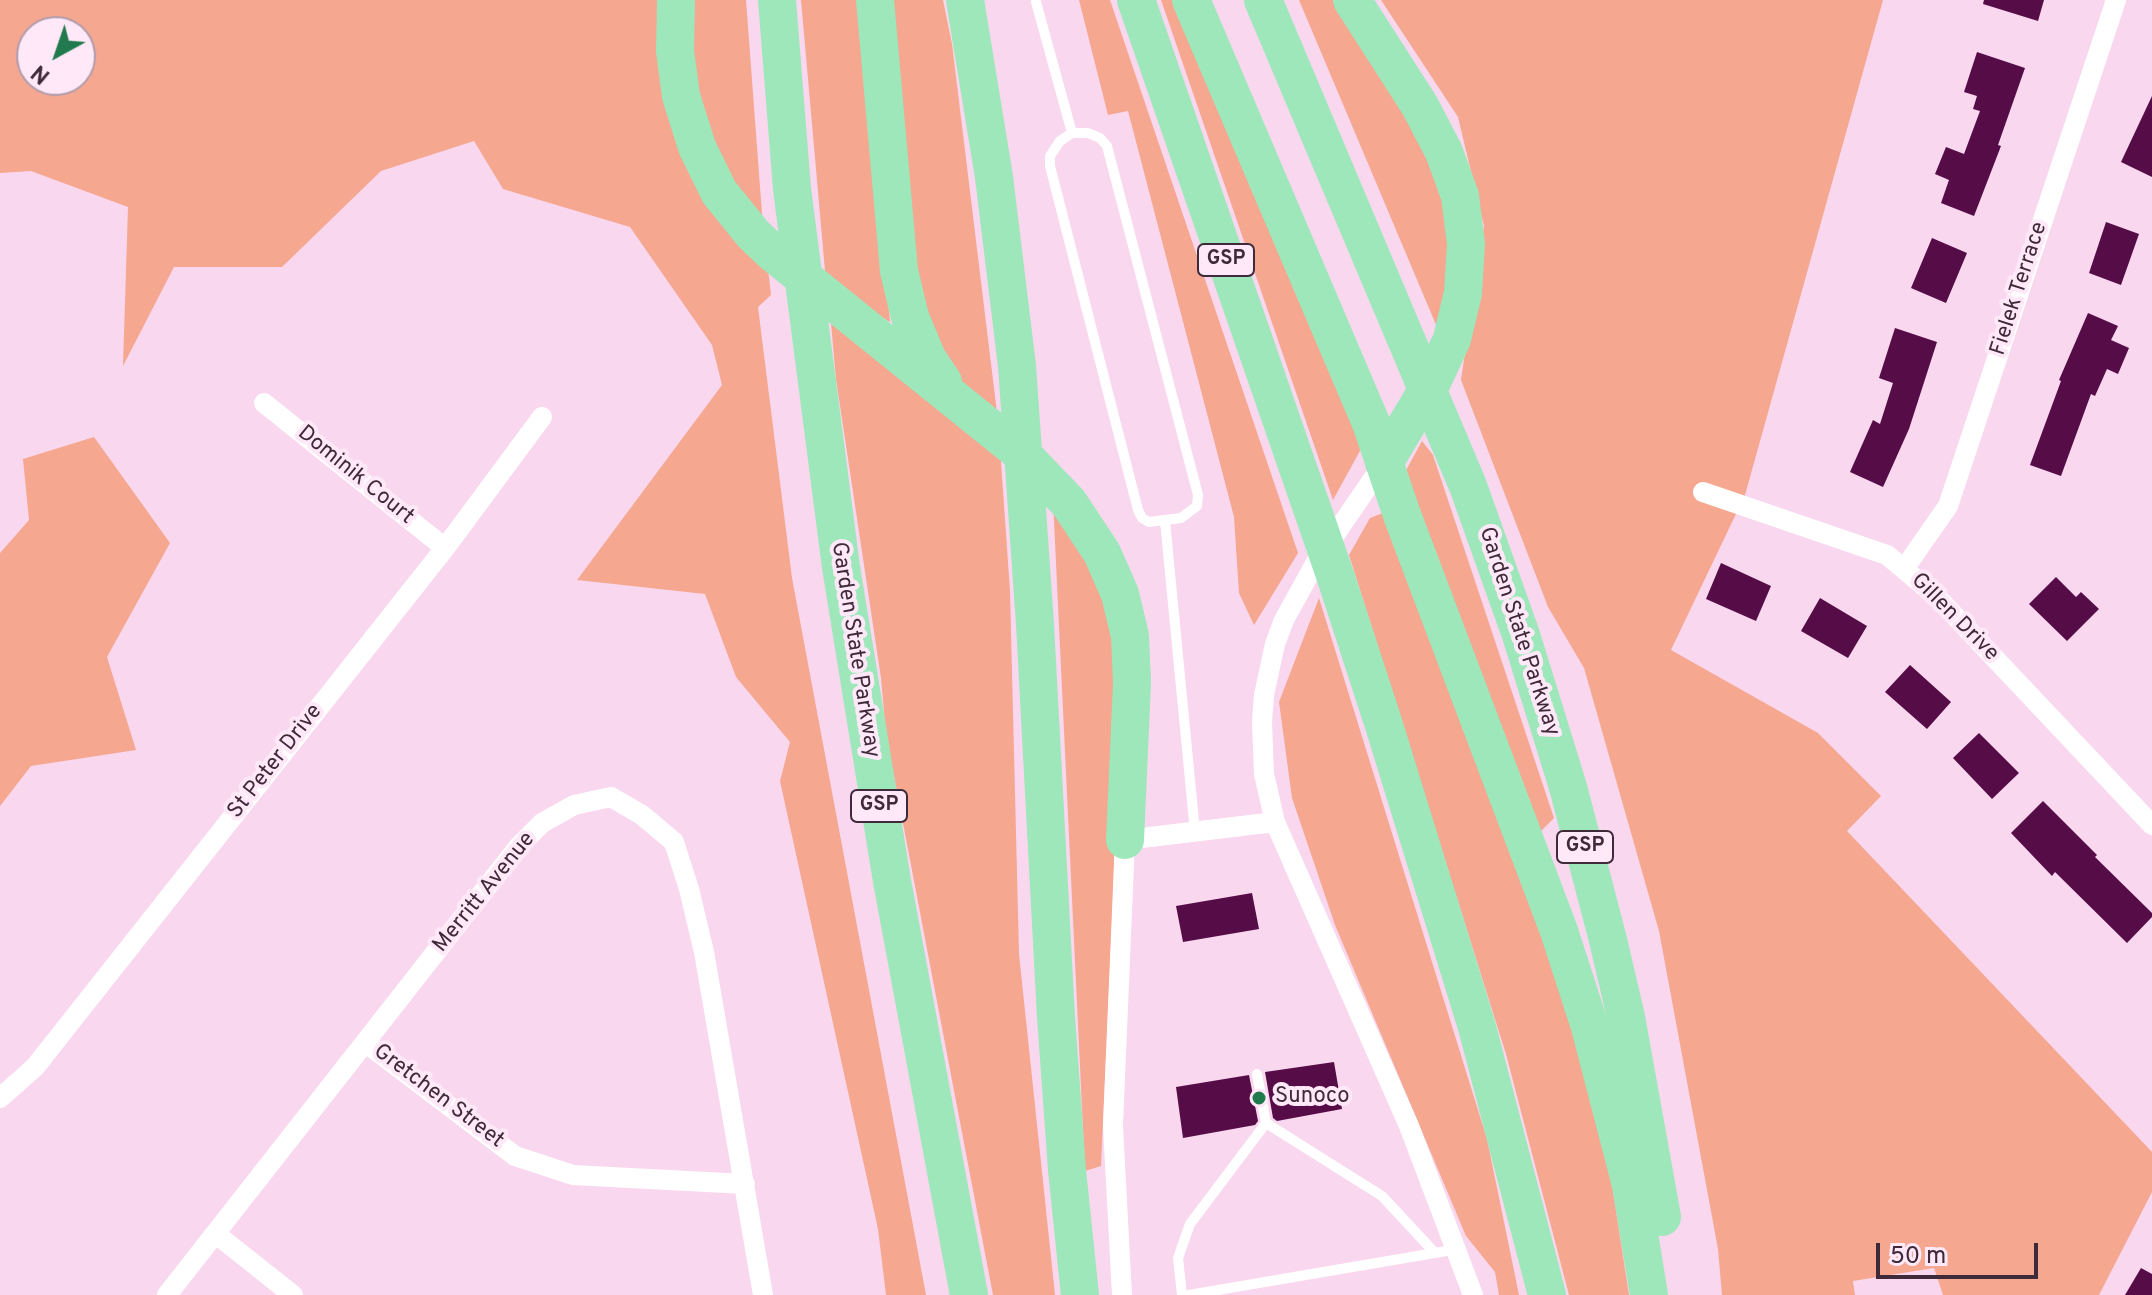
<!DOCTYPE html>
<html>
<head>
<meta charset="utf-8">
<style>
  body { margin:0 }
  #map { position:relative; width:2152px; height:1295px; overflow:hidden; background:#f9d7ee; font-family:Overpass,sans-serif }
  canvas { display:block }
  .north { position:absolute; left:16px; top:16px; width:80px; height:80px; box-sizing:border-box; background:#ffe8f7; border:2px solid #b29cab; border-radius:50%; rotate:220deg; font-size:22px; font-weight:700; line-height:32px; text-align:center; color:#3f2a39 }
  .north::after { content:''; display:block; margin:auto; width:28px; height:36px; background:#207a4e; clip-path:polygon(50% 0,100% 100%,50% 72%,0 100%) }
  .scale { position:absolute; left:1876px; top:1243px; width:162px; height:36px; box-sizing:border-box; border:4px solid #3f2a39; border-top:0; padding-left:10px; font-size:24px; line-height:28px; white-space:nowrap; color:#3f2a39; -webkit-text-stroke:6px #ffe8f7; paint-order:stroke }
</style>
</head>
<body>
<div id="map">
<canvas width="2152" height="1295"></canvas>
<div class="north">N</div>
<div class="scale">50 m</div>
</div>
<script>
const ctx = document.querySelector('canvas').getContext('2d');
ctx.lineJoin = 'round';
function fillPath(path, color) {
  ctx.fillStyle = color;
  ctx.fill(path, 'evenodd');
}
function shape(rows) {
  const path = new Path2D();
  for (const r of rows) {
    path.moveTo(r[0], r[1]);
    for (let i = 2; i < r.length; i += 2) path.lineTo(r[i], r[i + 1]);
  }
  return path;
}
function trace(path, color, width, dash) {
  ctx.strokeStyle = color;
  ctx.lineWidth = width;
  ctx.lineCap = dash ? 'butt' : 'round';
  ctx.setLineDash(dash || []);
  ctx.stroke(path);
}
function label(font, color, halo, rows, align = 'center') {
  ctx.font = font + ' Overpass,sans-serif';
  ctx.lineWidth = 8;
  ctx.setLineDash([]);
  ctx.textBaseline = 'middle';
  ctx.strokeStyle = halo;
  ctx.fillStyle = color;
  for (const [text, x, y, turn = 0] of rows) {
    ctx.save();
    ctx.translate(x, y);
    ctx.rotate((+turn || 0) * Math.PI / 180);
    ctx.textAlign = isNaN(turn) ? turn : align;
    if (halo) ctx.strokeText(text, 0, 0);
    ctx.fillText(text, 0, 0);
    ctx.restore();
  }
}
fillPath(shape([
  [0,0,662,0,679,117,767,260,771,295,758,307,792,578,926,1295,886,1295,878,1229,780,781,790,742,736,677,705,594,577,580,722,385,712,345,630,227,503,189,474,141,381,171,282,267,174,267,123,366,128,207,31,171,0,173],
  [32,32,80,32,80,80,32,80],
  [684,0,746,0,763,227,699,128],
  [801,0,861,0,890,322,826,282],
  [886,0,943,0,952,44,998,421,968,396,936,350,912,284],
  [1079,0,1110,0,1298,553,1254,625,1239,593,1234,517,1128,111,1108,115],
  [1161,0,1177,0,1365,427,1361,449,1333,500],
  [1299,0,1343,0,1428,136,1456,232,1442,339],
  [1381,0,1883,0,1745,495,1671,650,1818,733,1881,796,1847,831,2152,1152,2152,1192,2099,1295,1943,1295,1934,1268,1853,1281,1855,1295,1722,1295,1718,1249,1659,931,1584,668,1548,607,1461,380,1484,226,1458,117],
  [830,312,1000,448,1010,591,1019,954,1055,1295,993,1295,886,734,881,678,836,379],
  [94,437,170,543,107,657,136,750,31,766,0,806,0,553,29,520,23,459],
  [1422,441,1433,455,1554,818,1541,831,1404,474],
  [1053,500,1111,607,1119,678,1113,901,1101,1166,1085,1171],
  [1388,511,1569,977,1606,1146,1629,1295,1569,1295,1506,1054,1349,555,1370,518],
  [1319,598,1487,1139,1519,1295,1499,1295,1495,1272,1466,1236,1335,925,1292,798,1279,702]
]), '#f5a790');
fillPath(shape([
  [1984,0,2044,0,2038,21,1983,4],
  [1977,52,2025,68,1998,145,2001,146,1974,216,1941,203,1949,180,1935,174,1946,147,1964,154,1980,111,1973,109,1977,96,1964,92],
  [2152,96,2152,177,2121,162],
  [2106,222,2139,234,2121,285,2089,273],
  [1932,238,1967,253,1946,303,1911,288],
  [2088,313,2118,326,2111,340,2129,348,2118,374,2107,369,2095,396,2091,394,2061,476,2030,465,2061,381,2059,380],
  [1895,328,1937,342,1909,429,1883,487,1850,472,1873,420,1880,424,1893,383,1879,378],
  [1721,563,1771,586,1756,621,1706,599],
  [2056,577,2076,597,2081,592,2099,609,2067,641,2029,604],
  [1820,598,1867,626,1848,658,1801,631],
  [1910,665,1951,702,1927,729,1885,692],
  [1979,733,2019,773,1992,799,1953,758],
  [2043,801,2097,855,2095,857,2152,913,2152,917,2127,943,2055,872,2052,876,2011,833],
  [1252,893,1259,929,1183,942,1176,906],
  [1334,1062,1342,1109,1277,1121,1273,1118,1265,1072],
  [1249,1075,1258,1121,1255,1125,1183,1138,1176,1087],
  [2141,1268,2152,1274,2152,1295,2125,1295]
]), '#550c47');
trace(shape([
  [1036,2,1072,133],
  [1072,133,1088,133,1100,138,1107,146,1198,495,1197,506,1181,518,1149,522,1142,518,1138,510,1050,166,1050,156,1060,141,1072,133],
  [1165,521,1195,832],
  [1257,1074,1266,1123,1382,1196,1435,1253],
  [1182,1295,1178,1258,1190,1224,1266,1123],
  [1189,1295,1458,1249]
]), '#fff', 10);
trace(shape([
  [264,403,445,548],
  [1384,463,1316,562,1284,620,1275,644,1264,695,1262,722,1264,774,1275,822,1409,1126,1473,1295],
  [1703,492,1887,555,1936,596,2152,825],
  [1904,569,1948,506,2116,0],
  [366,1043,515,1156,573,1175,745,1184],
  [0,1098,35,1067,445,548,542,417],
  [216,1234,293,1295],
  [167,1295,519,846,542,823,574,805,611,797,642,815,674,842,689,889,704,952,763,1295],
  [1122,1295,1113,1126,1125,840,1275,822]
]), '#fff', 20);
trace(shape([
  [676,0,675,51,681,96,697,147,719,192,753,234,773,253,1021,453,1069,503,1102,553,1120,594,1130,636,1132,683,1125,840],
  [777,0,792,189,841,567,892,881,969,1295],
  [875,0,899,271,910,317,927,358,943,382],
  [965,0,994,177,1017,366,1035,624,1056,1017,1067,1170,1080,1295],
  [1136,0,1335,575,1383,722,1477,1027,1547,1295],
  [1191,0,1371,423,1402,515,1559,931,1590,1027,1631,1185,1649,1295],
  [1263,0,1468,486,1521,635,1568,787,1608,940,1626,1017,1662,1217],
  [1352,0,1420,106,1444,152,1460,196,1466,244,1463,293,1452,339,1432,382,1384,463]
]), '#9ee7bb', 38);
for (const [x, y, r, color] of [
  [1259,1098,8,"#207a4e"]
]) {
  const dot = new Path2D();
  dot.arc(x, y, r, 0, 2 * Math.PI);
  ctx.fillStyle = color;
  ctx.fill(dot);
  trace(dot, '#ffe8f7', 3);
}
for (const [x, y, w] of [
  [1226,260,56],
  [879,806,56],
  [1585,847,56]
]) {
  const box = new Path2D();
  box.roundRect(x - w / 2, y - 16, w, 32, 6);
  ctx.fillStyle = '#ffe8f7';
  ctx.fill(box);
  trace(box, '#3f2a39', 2);
}
label('bold 20px', '#3f2a39', null, [
  ["GSP",1226,260],
  ["GSP",879,806],
  ["GSP",1585,847]
]);
label('22px', '#3f2a39', '#ffe8f7', [
  ["Fielek Terrace",2020,289,-72],
  ["Dominik Court",355,476,39],
  ["Gillen Drive",1954,618,45],
  ["Garden State Parkway",1518,632,72],
  ["Garden State Parkway",854,650,81],
  ["St Peter Drive",276,762,-52],
  ["Merritt Avenue",485,893,-51],
  ["Gretchen Street",438,1097,37]
]);
label('22px', '#3f2a39', '#ffe8f7', [
  ["Sunoco",1275,1098]
], 'left');
</script>
</body>
</html>
